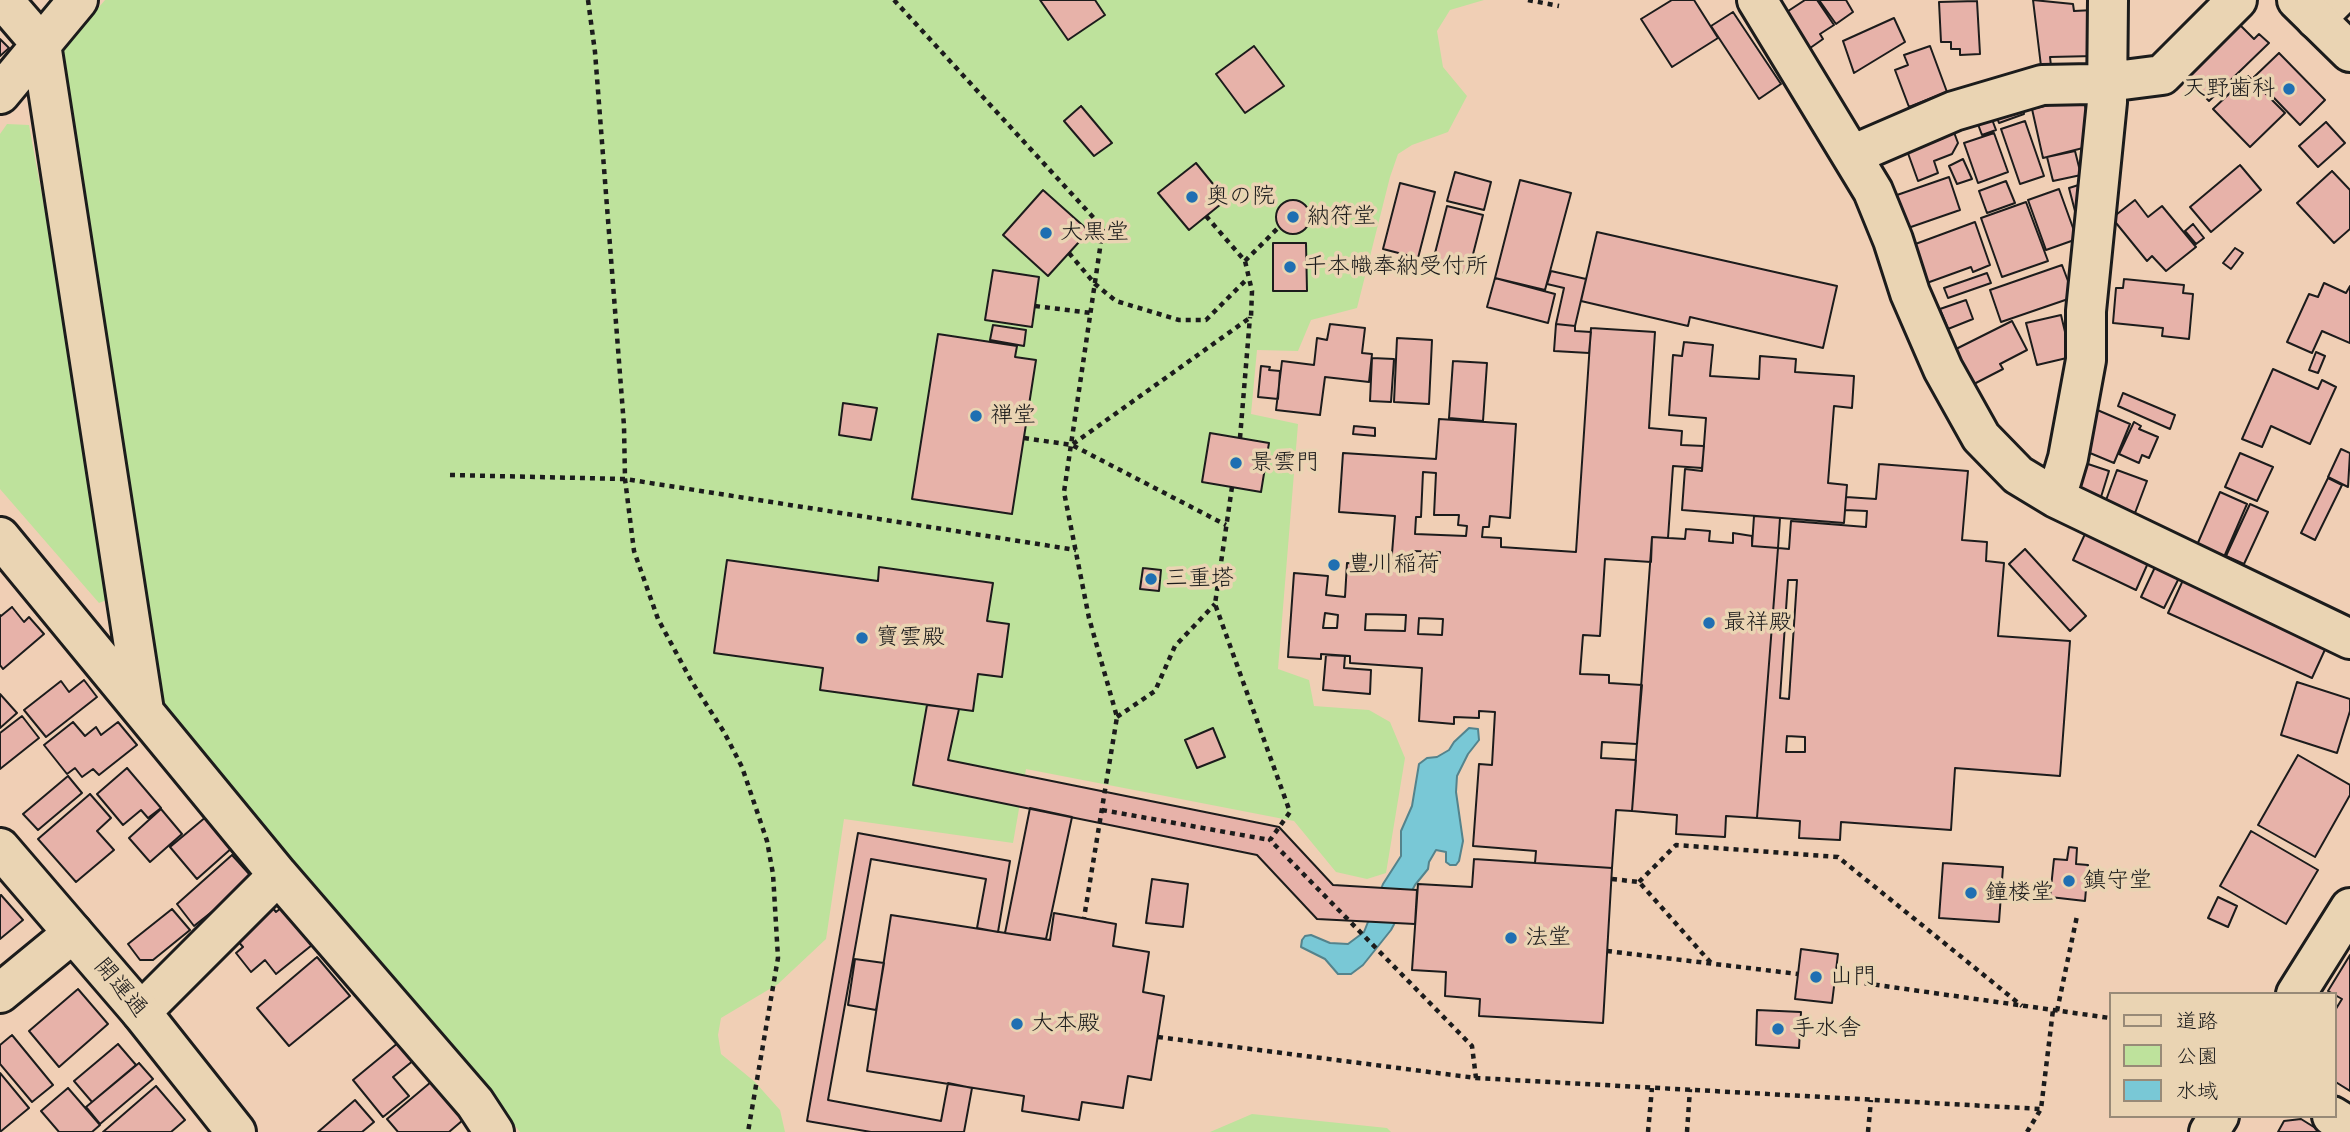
<!DOCTYPE html>
<html>
<head>
<meta charset="utf-8">
<style>
  body { margin:0 }
  #map { position:relative; width:2350px; height:1132px; overflow:hidden; background:#f0cfb5; font-family:Sriracha,"Klee One",sans-serif }
  canvas { display:block }
  .legend { position:absolute; left:2109px; top:992px; width:228px; height:126px; box-sizing:border-box; background:#ead4b3; border:2px solid #988a77; margin:0; padding:9px 12px; list-style:none; font-size:21px; color:#1c1c1c }
  .legend li { display:flex; align-items:center; gap:14px; height:35px }
  .legend b { width:35px; border:2px solid #988a77 }
</style>
</head>
<body>
<div id="map">
<canvas width="2350" height="1132"></canvas>
<ul class="legend">
<li><b style="height:9px;background:#ead4b3"></b>道路</li>
<li><b style="height:19px;background:#bee29c"></b>公園</li>
<li><b style="height:19px;background:#79c8d6"></b>水域</li>
</ul>
</div>
<script>
const ctx = document.querySelector('canvas').getContext('2d');
ctx.lineJoin = 'round';
function fillPath(path, color) {
  ctx.fillStyle = color;
  ctx.fill(path, 'evenodd');
}
function shape(rows) {
  const path = new Path2D();
  for (const r of rows) {
    if (r.length === 3) {
      path.moveTo(r[0] + r[2], r[1]);
      path.arc(r[0], r[1], r[2], 0, 2 * Math.PI);
      continue;
    }
    path.moveTo(r[0], r[1]);
    for (let i = 2; i < r.length; i += 2) path.lineTo(r[i], r[i + 1]);
  }
  return path;
}
function trace(path, color, width, dash) {
  ctx.strokeStyle = color;
  ctx.lineWidth = width;
  ctx.lineCap = dash ? 'butt' : 'round';
  ctx.setLineDash(dash || []);
  ctx.stroke(path);
}
function label(font, color, halo, rows, align = 'center') {
  ctx.font = font + ' Sriracha,"Klee One",sans-serif';
  ctx.lineWidth = 7;
  ctx.setLineDash([]);
  ctx.textBaseline = 'middle';
  ctx.strokeStyle = halo;
  ctx.fillStyle = color;
  for (const [text, x, y, turn = 0] of rows) {
    ctx.save();
    ctx.translate(x, y);
    ctx.rotate((+turn || 0) * Math.PI / 180);
    ctx.textAlign = isNaN(turn) ? turn : align;
    if (halo) ctx.strokeText(text, 0, 0);
    ctx.fillText(text, 0, 0);
    ctx.restore();
  }
}
fillPath(shape([
  [105,0,1484,0,1450,10,1437,31,1443,67,1467,96,1448,132,1412,145,1398,154,1390,177,1357,308,1311,320,1298,351,1257,350,1251,414,1298,424,1278,669,1309,680,1314,706,1369,710,1390,722,1405,758,1386,873,1367,879,1336,872,1294,821,1026,769,1013,843,844,819,826,939,778,984,721,1018,718,1035,721,1054,755,1082,780,1110,785,1132,520,1132,160,705,61,52],
  [7,124,29,125,116,596,99,603,0,489,0,134],
  [1252,1114,1387,1128,1391,1132,1210,1132]
]), '#bee29c');
const water = shape([
  [1469,728,1478,729,1479,740,1468,754,1457,776,1456,792,1463,841,1459,861,1456,865,1450,865,1446,862,1446,852,1436,850,1429,862,1428,869,1415,885,1391,930,1363,965,1351,974,1338,974,1325,959,1301,947,1302,940,1305,936,1311,935,1330,943,1348,944,1364,932,1383,884,1401,856,1401,831,1412,806,1419,764,1427,758,1437,757,1449,750,1454,742,1469,728]
]);
fillPath(water, '#79c8d6');
trace(water, '#54838c', 2);
const building = shape([
  [1040,0,1095,0,1105,15,1068,40,1040,0],
  [1672,0,1694,0,1718,38,1672,67,1641,19,1672,0],
  [1805,0,1817,0,1834,25,1820,34,1823,39,1803,53,1779,17,1805,0],
  [1819,0,1846,0,1853,12,1836,24,1819,0],
  [2033,0,2073,4,2074,11,2094,10,2094,56,2050,57,2051,66,2041,66,2033,0],
  [1977,1,1980,54,1960,55,1960,49,1951,49,1951,42,1941,42,1939,2,1977,1],
  [1733,12,1781,84,1759,99,1711,26,1733,12],
  [1894,18,1905,42,1854,73,1843,41,1894,18],
  [2239,24,2254,39,2259,34,2269,43,2209,101,2185,76,2239,24],
  [0,39,9,48,0,56,0,39],
  [1254,46,1284,86,1245,113,1216,74,1254,46],
  [1930,46,1947,92,1909,107,1895,70,1908,65,1904,55,1930,46],
  [2279,53,2325,100,2300,125,2254,77,2279,53],
  [2248,76,2285,113,2250,147,2213,109,2248,76],
  [2083,97,2091,131,2083,133,2087,147,2043,158,2032,109,2083,97],
  [2022,104,2024,114,1999,123,1995,113,2022,104],
  [1081,106,1112,143,1094,156,1064,121,1081,106],
  [1990,114,1996,130,1982,135,1976,119,1990,114],
  [2025,121,2044,176,2020,184,2001,129,2025,121],
  [2326,122,2345,143,2318,167,2299,146,2326,122],
  [1952,127,1958,143,1952,154,1934,161,1938,173,1918,181,1905,145,1923,138,1926,145,1943,138,1940,131,1952,127],
  [1994,133,2008,172,1978,183,1964,143,1994,133],
  [2075,151,2081,175,2053,181,2047,157,2075,151],
  [1963,159,1972,179,1957,184,1949,166,1963,159],
  [1196,163,1226,200,1189,230,1158,193,1196,163],
  [2240,165,2261,190,2211,232,2190,207,2240,165],
  [2332,171,2350,190,2350,229,2334,243,2297,203,2332,171],
  [1455,172,1491,182,1484,210,1447,201,1455,172],
  [1949,177,1960,210,1908,228,1897,195,1949,177],
  [1520,180,1571,193,1545,290,1495,278,1520,180],
  [2006,181,2015,203,1987,213,1979,191,2006,181],
  [1400,183,1435,192,1418,258,1383,249,1400,183],
  [2085,183,2076,215,2069,188,2085,183],
  [2059,189,2077,239,2046,250,2028,200,2059,189],
  [1043,190,1089,231,1048,276,1003,235,1043,190],
  [2135,200,2148,217,2162,206,2196,247,2166,271,2152,256,2147,261,2112,218,2135,200],
  [1293,217,17],
  [2026,202,2048,261,2002,277,1981,218,2026,202],
  [1447,206,1483,215,1468,274,1432,265,1447,206],
  [1975,222,1990,265,1973,272,1971,267,1924,284,1910,246,1975,222],
  [2193,224,2204,238,2196,244,2185,231,2193,224],
  [1597,232,1837,286,1823,348,1690,317,1688,326,1581,301,1597,232],
  [1273,243,1306,243,1307,291,1273,291,1273,243],
  [2235,248,2243,253,2231,269,2223,263,2235,248],
  [2062,265,2074,297,2001,322,1990,290,2062,265],
  [993,270,1039,277,1032,327,985,320,993,270],
  [1551,271,1586,279,1575,326,1556,324,1564,288,1547,284,1551,271],
  [1987,273,1991,283,1948,298,1944,288,1987,273],
  [1495,278,1555,294,1548,323,1487,307,1495,278],
  [2124,279,2184,285,2183,293,2193,294,2189,339,2162,336,2163,328,2113,323,2116,288,2123,288,2124,279],
  [2324,283,2346,293,2350,286,2350,343,2322,331,2312,353,2287,342,2309,294,2318,297,2324,283],
  [1966,300,1973,319,1948,329,1940,309,1966,300],
  [2061,315,2071,357,2037,365,2026,323,2061,315],
  [2012,321,2027,350,2000,364,2003,369,1972,385,1954,350,2012,321],
  [1330,324,1365,328,1362,353,1372,354,1369,382,1325,377,1320,415,1276,410,1282,361,1314,365,1317,338,1327,340,1330,324],
  [1556,324,1575,326,1575,331,1591,332,1589,353,1554,351,1556,324],
  [993,325,1026,330,1024,346,990,340,993,325],
  [1591,328,1655,332,1649,428,1682,431,1681,445,1704,446,1702,468,1673,466,1668,538,1652,537,1651,562,1605,559,1600,636,1583,635,1580,674,1609,675,1609,683,1642,685,1637,744,1602,742,1601,758,1636,760,1632,811,1616,810,1612,868,1535,863,1536,851,1473,846,1479,764,1492,765,1495,712,1479,711,1479,718,1454,717,1454,724,1419,721,1422,668,1350,663,1350,656,1321,654,1321,659,1288,657,1294,573,1328,576,1326,595,1345,597,1347,563,1391,566,1395,516,1339,512,1343,453,1436,459,1439,419,1516,424,1510,518,1490,516,1489,527,1483,527,1482,537,1501,538,1501,547,1576,552,1591,328],
  [1423,472,1436,473,1434,515,1459,515,1458,525,1467,526,1466,536,1415,534,1416,517,1421,517,1423,472],
  [1412,551,1440,552,1440,557,1430,556,1430,567,1412,566,1412,551],
  [1325,613,1338,615,1337,628,1323,628,1325,613],
  [1366,614,1406,615,1405,631,1365,630,1366,614],
  [1419,618,1443,619,1442,635,1418,634,1419,618],
  [938,334,1017,346,1015,357,1036,360,1012,514,912,499,938,334],
  [1397,338,1432,340,1429,404,1394,402,1397,338],
  [1684,342,1713,345,1710,376,1759,379,1760,356,1796,359,1795,372,1854,376,1852,408,1834,406,1828,483,1847,485,1844,523,1682,510,1685,469,1702,471,1706,418,1669,415,1673,355,1682,356,1684,342],
  [2316,352,2325,356,2318,373,2309,370,2316,352],
  [1372,358,1394,359,1391,402,1370,401,1372,358],
  [1453,361,1487,363,1483,421,1449,418,1453,361],
  [1261,366,1270,367,1269,370,1280,371,1278,399,1258,397,1261,366],
  [2273,369,2318,389,2322,380,2336,387,2310,444,2271,426,2262,447,2242,439,2273,369],
  [2123,393,2175,415,2170,429,2118,406,2123,393],
  [843,403,877,408,871,440,839,435,843,403],
  [2095,409,2130,424,2114,463,2090,453,2095,409],
  [2134,422,2141,426,2139,429,2158,437,2149,458,2142,455,2139,463,2119,454,2134,422],
  [1354,426,1375,428,1375,436,1353,434,1354,426],
  [1210,433,1269,443,1261,492,1202,482,1210,433],
  [2341,449,2350,453,2348,487,2328,477,2341,449],
  [2240,453,2273,467,2257,501,2225,487,2240,453],
  [2085,463,2109,471,2101,497,2076,490,2085,463],
  [1879,464,1968,471,1962,540,1987,542,1986,561,2004,563,1998,636,2070,641,2060,776,1955,768,1951,830,1841,822,1840,840,1799,838,1800,821,1757,818,1778,548,1789,549,1791,521,1866,527,1867,511,1845,510,1846,497,1876,499,1879,464],
  [1788,580,1797,580,1789,699,1780,698,1788,580],
  [1787,736,1805,737,1805,752,1786,752,1787,736],
  [2117,470,2147,481,2135,513,2105,503,2117,470],
  [2328,478,2342,485,2315,540,2301,533,2328,478],
  [2220,492,2247,504,2224,557,2197,545,2220,492],
  [2250,504,2268,512,2244,564,2226,556,2250,504],
  [1754,516,1780,518,1778,548,1752,546,1754,516],
  [1686,529,1710,531,1709,541,1733,543,1733,533,1752,536,1752,546,1778,548,1757,818,1726,816,1725,837,1676,834,1677,815,1632,811,1652,537,1685,539,1686,529],
  [2085,534,2148,563,2136,590,2073,560,2085,534],
  [2025,549,2086,616,2070,631,2009,564,2025,549],
  [727,560,878,581,879,567,993,583,987,621,1009,624,1002,677,978,674,973,711,820,690,823,668,714,653,727,560],
  [2156,565,2180,576,2164,608,2141,597,2156,565],
  [1143,568,1161,570,1159,591,1140,589,1143,568],
  [2184,578,2328,643,2312,678,2168,613,2184,578],
  [12,607,24,622,29,617,44,634,3,669,0,665,0,615,1,616,12,607],
  [1326,655,1345,656,1344,668,1371,670,1370,694,1323,690,1326,655],
  [84,680,97,697,46,737,24,710,61,681,69,692,84,680],
  [2297,682,2350,699,2350,711,2337,753,2281,735,2297,682],
  [0,694,17,713,0,728,0,694],
  [927,705,959,709,948,760,1279,827,1333,885,1417,890,1415,924,1317,919,1257,855,913,785,927,705],
  [22,716,39,738,0,769,0,733,22,716],
  [73,722,85,736,96,727,101,735,118,722,137,745,99,775,93,769,82,777,75,768,67,774,44,745,73,722],
  [1213,728,1225,757,1197,768,1185,740,1213,728],
  [2298,755,2350,785,2350,795,2315,857,2258,825,2298,755],
  [127,768,161,808,148,818,141,810,123,825,97,794,127,768],
  [68,776,82,793,38,830,23,814,68,776],
  [90,794,111,818,97,831,114,850,76,882,38,839,90,794],
  [1030,808,1072,817,1046,939,1005,933,1030,808],
  [161,809,182,834,150,862,129,838,161,809],
  [207,816,233,847,197,879,170,847,207,816],
  [2251,831,2318,870,2286,924,2220,886,2251,831],
  [858,833,1010,861,998,932,977,928,986,879,871,859,828,1100,941,1121,948,1083,972,1088,964,1132,871,1132,807,1121,858,833],
  [2069,847,2077,848,2076,864,2088,865,2085,901,2050,897,2054,859,2067,860,2069,847],
  [232,855,250,875,247,884,194,926,177,904,232,855],
  [1474,859,1612,868,1603,1023,1479,1016,1480,999,1445,996,1446,972,1412,970,1418,884,1472,887,1474,859],
  [1943,863,2003,867,1999,922,1939,918,1943,863],
  [1152,879,1188,884,1183,927,1146,923,1152,879],
  [1,895,23,920,0,939,0,896,1,895],
  [2218,897,2237,906,2228,927,2208,918,2218,897],
  [267,901,276,912,281,908,312,945,276,974,265,960,251,972,236,953,243,947,230,932,267,901],
  [172,909,190,930,153,960,140,960,128,944,172,909],
  [1054,913,1116,924,1113,946,1149,952,1143,992,1164,996,1151,1080,1128,1076,1123,1108,1082,1102,1079,1120,1022,1111,1024,1096,867,1071,891,915,1050,940,1054,913],
  [1801,949,1838,954,1832,1003,1795,999,1801,949],
  [2350,955,2350,1091,2334,1081,2334,1012,2342,999,2328,991,2350,955],
  [317,957,350,996,289,1046,257,1008,317,957],
  [855,959,884,963,876,1010,848,1005,855,959],
  [78,989,108,1024,59,1067,29,1031,78,989],
  [1757,1010,1801,1012,1799,1048,1756,1045,1757,1010],
  [12,1035,53,1085,32,1102,0,1064,0,1045,12,1035],
  [399,1042,414,1060,393,1077,409,1096,383,1117,353,1080,399,1042],
  [118,1044,136,1065,92,1102,74,1081,118,1044],
  [139,1063,153,1079,100,1124,86,1107,139,1063],
  [0,1073,29,1108,0,1132,0,1073],
  [431,1082,463,1120,449,1132,398,1132,387,1119,431,1082],
  [156,1086,185,1120,171,1132,103,1132,156,1086],
  [68,1088,100,1125,92,1132,59,1132,41,1111,68,1088],
  [355,1100,374,1122,362,1132,318,1132,355,1100],
  [2301,1119,2322,1132,2278,1132,2284,1121,2301,1119]
]);
fillPath(building, '#e7b2a9');
trace(building, '#1c1c1c', 2);
const street = shape([
  [3,0,41,44,144,711],
  [1757,0,1873,191,1893,240,1910,293,1943,369,1981,437,2018,475,2056,498,2350,639],
  [2316,19,2335,0],
  [0,94,78,0],
  [1852,155,1954,111,2042,85,2092,84,2162,75,2237,0],
  [2056,498,2068,458,2086,360,2086,311,2107,102,2108,0],
  [0,537,278,875,475,1103,494,1132],
  [0,993,73,933],
  [141,1012,278,875],
  [2332,1116,2350,1127]
]);
const secondary = shape([
  [0,848,141,1012,236,1132]
]);
const primary = shape([
  [2297,0,2350,52],
  [2296,994,2350,908],
  [2209,1132,2219,1116]
]);
trace(street, '#1c1c1c', 44);
trace(secondary, '#1c1c1c', 44);
trace(primary, '#1c1c1c', 44);
trace(shape([
  [588,0,595,52,624,426,625,479,634,551,658,619,692,682,724,732,742,767,767,841,773,874,778,958,748,1132],
  [894,0,1103,228,1064,492,1089,618,1117,717,1084,918],
  [1528,0,1559,6],
  [1069,253,1095,284,1116,301,1179,320,1206,320,1248,278],
  [1245,261,1280,226],
  [1035,306,1091,313],
  [1024,438,1072,445,1226,525],
  [1240,438,1250,317],
  [1073,444,1251,317,1252,291,1245,261,1206,216],
  [450,475,625,479,1076,550],
  [1232,487,1215,604,1290,812,1270,840,1472,1046,1476,1078],
  [1117,717,1155,691,1175,646,1215,604],
  [1102,810,1270,840],
  [1612,879,1639,882,1711,963],
  [1639,882,1676,845,1838,857,2022,1006],
  [1607,951,1798,974],
  [1835,979,2110,1018],
  [2057,1011,2077,916],
  [1158,1037,1476,1078,2041,1109],
  [1648,1132,1652,1088],
  [1687,1132,1690,1089],
  [1868,1132,1871,1100],
  [2027,1132,2041,1109,2053,1010]
]), '#1c1c1c', 4.5, [5, 5]);
trace(street, '#ead4b3', 38);
trace(secondary, '#ead4b3', 38);
trace(primary, '#ead4b3', 38);
for (const [x, y, r, color] of [
  [2289,89,7,"#1f6fb2"],
  [1192,197,7,"#1f6fb2"],
  [1293,217,7,"#1f6fb2"],
  [1046,233,7,"#1f6fb2"],
  [1290,267,7,"#1f6fb2"],
  [976,416,7,"#1f6fb2"],
  [1236,463,7,"#1f6fb2"],
  [1334,565,7,"#1f6fb2"],
  [1151,579,7,"#1f6fb2"],
  [1709,623,7,"#1f6fb2"],
  [862,638,7,"#1f6fb2"],
  [2069,881,7,"#1f6fb2"],
  [1971,893,7,"#1f6fb2"],
  [1511,938,7,"#1f6fb2"],
  [1816,977,7,"#1f6fb2"],
  [1017,1024,7,"#1f6fb2"],
  [1778,1029,7,"#1f6fb2"]
]) {
  const dot = new Path2D();
  dot.arc(x, y, r, 0, 2 * Math.PI);
  ctx.fillStyle = color;
  ctx.fill(dot);
  trace(dot, '#ead4b3', 2.5);
}
label('23px', '#1c1c1c', '#ead4b3', [
  ["天野歯科",2275,89,"right"],
  ["奥の院",1206,197],
  ["納符堂",1307,217],
  ["大黒堂",1060,233],
  ["千本幟奉納受付所",1304,267],
  ["禅堂",990,416],
  ["景雲門",1250,463],
  ["豊川稲荷",1348,565],
  ["三重塔",1165,579],
  ["最祥殿",1723,623],
  ["寶雲殿",876,638],
  ["鎮守堂",2083,881],
  ["鐘楼堂",1985,893],
  ["法堂",1525,938],
  ["山門",1830,977],
  ["大本殿",1031,1024],
  ["手水舎",1792,1029]
], 'left');
label('23px', '#1c1c1c', '#ead4b3', [
  ["開運通",120,988,50]
]);
</script>
</body>
</html>
